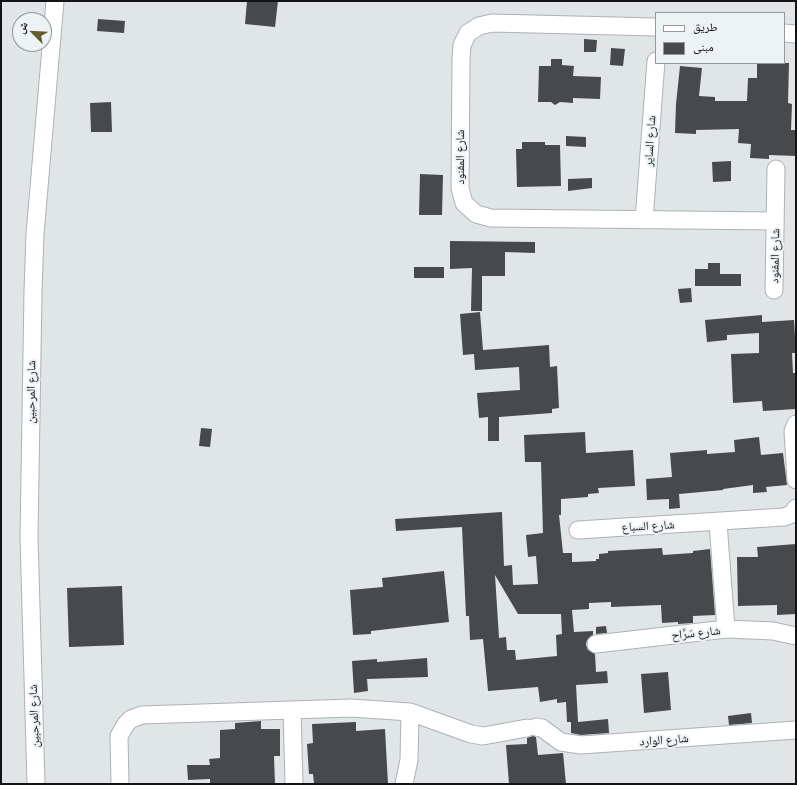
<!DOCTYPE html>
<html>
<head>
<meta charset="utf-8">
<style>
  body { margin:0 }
  #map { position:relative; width:797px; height:785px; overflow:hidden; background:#e0e5e7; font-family:"Golos Text","Noto Naskh Arabic",sans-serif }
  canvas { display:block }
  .frame { position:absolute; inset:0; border:2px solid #121415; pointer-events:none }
  .legend { position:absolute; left:655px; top:12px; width:130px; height:52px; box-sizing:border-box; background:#edf2f5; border:1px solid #95999b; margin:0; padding:5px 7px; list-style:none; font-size:12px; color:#121415 }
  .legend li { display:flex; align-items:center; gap:8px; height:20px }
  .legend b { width:20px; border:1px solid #95999b }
  .north { position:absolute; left:12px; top:12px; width:40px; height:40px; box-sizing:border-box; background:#edf2f5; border:1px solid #95999b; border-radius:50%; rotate:294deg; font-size:11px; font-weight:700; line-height:16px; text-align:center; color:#121415 }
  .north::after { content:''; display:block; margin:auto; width:14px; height:18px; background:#625e2b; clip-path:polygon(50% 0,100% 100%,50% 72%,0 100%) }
</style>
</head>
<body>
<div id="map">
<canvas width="797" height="785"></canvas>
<div class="frame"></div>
<ul class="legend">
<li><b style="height:5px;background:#fff"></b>طريق</li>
<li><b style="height:11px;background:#464a4c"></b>مبنى</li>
</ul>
<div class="north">ش</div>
</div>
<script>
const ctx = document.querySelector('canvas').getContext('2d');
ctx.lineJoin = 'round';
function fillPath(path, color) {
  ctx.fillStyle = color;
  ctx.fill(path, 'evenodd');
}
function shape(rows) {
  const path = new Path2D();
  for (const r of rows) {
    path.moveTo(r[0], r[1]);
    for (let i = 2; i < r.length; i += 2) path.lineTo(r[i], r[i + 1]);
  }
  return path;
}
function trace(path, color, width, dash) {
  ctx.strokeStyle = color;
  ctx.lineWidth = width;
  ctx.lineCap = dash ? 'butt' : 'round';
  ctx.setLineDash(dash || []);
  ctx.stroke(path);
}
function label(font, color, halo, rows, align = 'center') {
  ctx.font = font + ' "Golos Text","Noto Naskh Arabic",sans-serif';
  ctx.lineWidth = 4;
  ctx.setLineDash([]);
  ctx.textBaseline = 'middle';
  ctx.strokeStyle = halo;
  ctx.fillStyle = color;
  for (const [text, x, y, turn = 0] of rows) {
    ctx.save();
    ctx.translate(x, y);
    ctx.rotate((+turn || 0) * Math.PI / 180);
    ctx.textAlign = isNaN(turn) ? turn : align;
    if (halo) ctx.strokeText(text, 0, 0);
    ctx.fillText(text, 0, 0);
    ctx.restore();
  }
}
fillPath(shape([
  [247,1,278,1,275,27,245,24],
  [98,19,125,21,124,33,97,31],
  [584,39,597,40,596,52,584,52],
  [611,48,625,49,623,66,610,65],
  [551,59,562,59,562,65,574,66,573,76,601,77,600,99,573,98,573,103,560,102,555,105,551,102,538,102,539,66,551,66],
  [757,63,789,63,788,103,792,104,791,130,796,130,796,156,769,155,769,159,750,158,751,144,738,143,739,129,696,130,696,134,675,133,676,104,680,66,702,68,699,96,715,97,715,101,747,101,748,78,757,78],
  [111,102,112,132,91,132,90,103],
  [566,136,586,137,586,147,566,146],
  [522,142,545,142,545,145,560,145,561,186,517,187,516,149,522,149],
  [731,161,731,181,713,182,712,162],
  [420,174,443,175,442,215,419,215],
  [592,178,592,188,568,191,568,179],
  [450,241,535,242,535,253,505,252,505,276,482,276,482,311,471,311,472,268,450,269],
  [708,263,720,263,720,274,741,274,741,286,695,286,695,269,708,269],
  [414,267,444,267,444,278,414,278],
  [691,288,692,302,680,303,678,289],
  [480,312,483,350,549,345,550,367,557,366,559,408,552,409,552,413,499,417,499,441,488,441,488,417,479,418,477,393,520,390,519,367,475,370,474,354,463,355,460,314],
  [762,315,762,322,794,320,796,353,792,353,793,373,796,373,796,409,763,411,762,401,733,403,731,354,759,353,759,333,727,335,727,340,707,342,705,320],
  [201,428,212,429,210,447,199,446],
  [585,432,586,453,633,450,635,486,598,488,599,493,588,494,588,497,561,499,561,515,559,515,563,553,572,553,572,562,596,561,596,559,599,559,599,554,608,553,608,551,662,548,663,555,693,553,693,551,710,549,715,615,693,616,693,623,678,624,678,622,662,623,661,605,611,607,611,602,589,603,589,609,572,610,574,632,593,631,593,635,587,640,586,645,588,650,595,654,596,672,607,671,608,683,576,685,578,722,608,719,609,733,581,735,571,733,571,722,576,722,567,722,566,702,557,703,557,699,540,702,538,687,488,691,483,639,470,640,469,616,466,616,462,527,396,531,395,519,502,512,504,566,512,565,513,585,538,584,536,556,528,557,526,535,543,533,541,462,525,462,524,435],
  [495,575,518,614,561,614,562,634,556,635,557,656,516,660,515,650,507,650,506,637,499,638],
  [759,437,761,455,783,453,787,485,766,487,767,492,753,493,753,485,723,489,723,490,679,494,680,508,669,509,669,499,647,500,646,479,672,477,670,453,707,450,707,454,735,452,734,440],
  [796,544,796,614,777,615,777,605,738,606,737,557,758,557,757,547],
  [444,571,449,622,371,631,371,634,353,635,350,590,383,587,382,578],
  [122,586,124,645,69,647,67,588],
  [606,626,607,633,596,634,596,627],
  [427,658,428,677,367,679,368,691,354,693,352,661,377,659,377,662],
  [668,672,671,710,644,713,641,674],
  [751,713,752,723,729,725,728,716],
  [261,721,261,729,280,729,280,756,274,756,275,784,210,784,210,779,188,780,187,765,210,765,209,759,220,758,220,730,235,729,235,723],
  [356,722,356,731,385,729,388,784,314,784,313,774,309,774,307,744,313,743,312,724],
  [533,736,536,737,538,755,563,753,566,784,509,784,506,745,527,744,527,738]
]), '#464a4c');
const minor = shape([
  [656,27,492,23,479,26,468,33,462,45,461,59,460,188,464,203,476,214,491,218,775,221],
  [784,33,796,34],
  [644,220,656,61],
  [774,290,776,169],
  [796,424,793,431,796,480],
  [718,523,726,629],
  [578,530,784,517,792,514,796,508],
  [596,644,726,629,773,631,796,636],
  [292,710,294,784],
  [536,727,542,728,561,742,581,745,796,730],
  [36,784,29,537,33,292,35,234,55,1],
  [120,784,119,736,126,724,131,719,142,715,351,708,410,712,471,734,483,736,527,728],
  [404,784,409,760,410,712]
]);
trace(minor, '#adb2b4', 19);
trace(minor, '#fff', 17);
label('12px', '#121415', '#edf2f5', [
  ["شارع الساير",650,141,-86],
  ["شارع المفنود",460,157,-90],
  ["شارع المفنود",775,256,-89],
  ["شارع المرحبين",31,392,-89],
  ["شارع السباع",648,526,-3],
  ["شارع سَرَّاح",696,633,-6],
  ["شارع المرحبين",34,716,-92],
  ["شارع الوارد",664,740,-4]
]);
</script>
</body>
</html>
